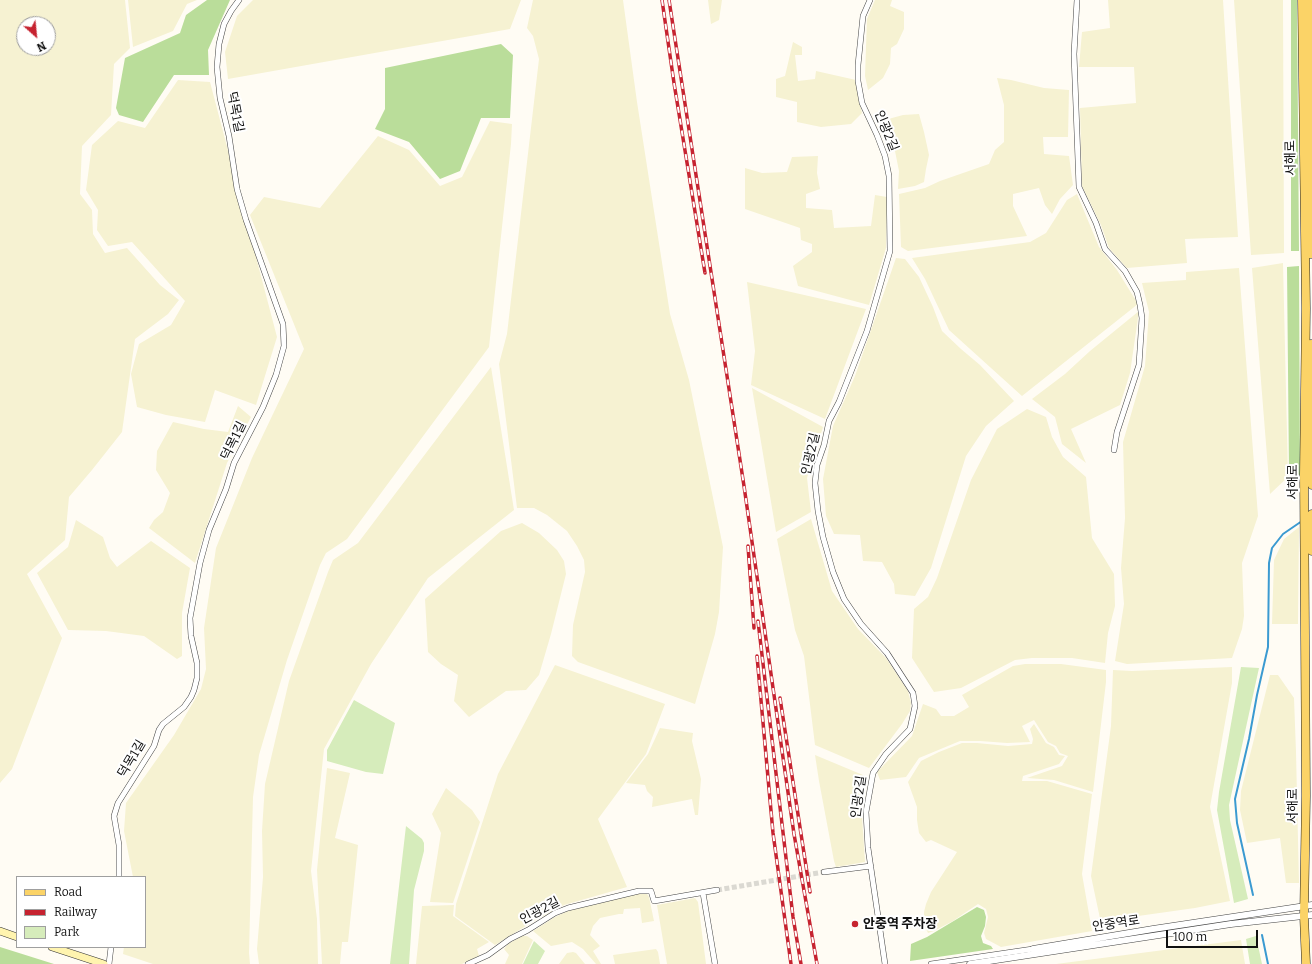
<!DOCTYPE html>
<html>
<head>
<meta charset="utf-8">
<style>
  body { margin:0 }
  #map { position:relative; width:1312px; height:964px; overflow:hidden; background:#fffcf4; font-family:Bitter,serif }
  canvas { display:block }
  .legend { position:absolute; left:16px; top:876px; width:130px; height:72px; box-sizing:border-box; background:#fff; border:1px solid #9f9f9f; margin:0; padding:5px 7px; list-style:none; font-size:12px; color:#101010 }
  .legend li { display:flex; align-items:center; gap:8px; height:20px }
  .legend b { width:20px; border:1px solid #9f9f9f }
  .north { position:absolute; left:16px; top:16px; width:40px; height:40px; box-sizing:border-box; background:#fff; border:1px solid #9f9f9f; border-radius:50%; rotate:153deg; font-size:11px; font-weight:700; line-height:16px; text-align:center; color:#101010 }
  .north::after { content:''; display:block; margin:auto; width:14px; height:18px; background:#c62330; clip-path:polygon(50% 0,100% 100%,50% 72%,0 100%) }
  .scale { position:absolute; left:1166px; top:930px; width:92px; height:18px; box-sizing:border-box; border:2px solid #101010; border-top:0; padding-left:5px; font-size:12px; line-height:14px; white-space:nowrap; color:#101010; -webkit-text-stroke:3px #fff; paint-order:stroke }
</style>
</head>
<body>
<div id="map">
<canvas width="1312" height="964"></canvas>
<ul class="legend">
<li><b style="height:5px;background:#fbd367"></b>Road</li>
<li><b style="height:5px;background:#c62330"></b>Railway</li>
<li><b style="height:11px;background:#d6ecbb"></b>Park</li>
</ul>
<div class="north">N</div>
<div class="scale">100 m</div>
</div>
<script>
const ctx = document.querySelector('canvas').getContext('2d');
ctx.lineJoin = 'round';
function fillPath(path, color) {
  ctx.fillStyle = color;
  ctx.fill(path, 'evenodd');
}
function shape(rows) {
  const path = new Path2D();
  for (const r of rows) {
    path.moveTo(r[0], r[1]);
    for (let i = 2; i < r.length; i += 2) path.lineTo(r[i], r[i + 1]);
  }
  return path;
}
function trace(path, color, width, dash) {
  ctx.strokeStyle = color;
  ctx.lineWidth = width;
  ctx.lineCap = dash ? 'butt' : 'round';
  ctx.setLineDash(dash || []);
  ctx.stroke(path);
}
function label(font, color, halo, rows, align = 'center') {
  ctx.font = font + ' Bitter,"Noto Sans KR",serif';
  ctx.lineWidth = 4;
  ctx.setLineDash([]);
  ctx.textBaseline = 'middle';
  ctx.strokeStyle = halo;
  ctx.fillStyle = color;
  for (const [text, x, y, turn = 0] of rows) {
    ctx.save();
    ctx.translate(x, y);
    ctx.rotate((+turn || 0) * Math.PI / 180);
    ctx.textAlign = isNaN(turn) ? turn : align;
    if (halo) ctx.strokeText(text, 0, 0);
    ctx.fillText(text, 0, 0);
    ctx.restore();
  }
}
fillPath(shape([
  [0,0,125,0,130,48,114,64,111,115,82,146,80,194,92,210,93,234,105,253,127,248,160,285,179,300,168,314,135,339,122,432,92,470,69,497,65,540,27,574,62,638,12,769,0,783],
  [24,24,48,24,48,48,24,48],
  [128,0,197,0,187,4,173,31,133,47],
  [253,0,521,0,510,29,228,79,225,52,237,16],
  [533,0,623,0,637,102,670,314,689,380,723,547,719,612,715,634,695,704,578,662,572,656,573,625,585,572,584,560,577,546,567,531,547,515,534,508,517,508,499,364,507,334,539,59,533,36,527,28],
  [708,0,722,0,719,20,711,24],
  [875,0,892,0,890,6,904,12,904,29,897,44,891,48,890,64,883,78,868,90,865,76,867,19],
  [1108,0,1223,0,1238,237,1185,239,1187,263,1127,268,1109,248,1101,225,1082,186,1080,108,1136,103,1134,67,1079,67,1082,32,1110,28],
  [1234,0,1283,0,1284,253,1251,255],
  [793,42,802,47,802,55,795,55,798,81,815,79,816,71,856,80,859,101,862,113,851,124,821,127,797,122,797,102,776,97,776,79,785,76],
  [997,78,1011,80,1044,88,1069,90,1068,137,1043,137,1044,154,1069,156,1073,185,1060,199,1052,214,1045,205,1039,188,1013,194,1013,206,1027,236,908,251,901,247,899,194,925,188,940,181,989,164,995,150,1004,142,1004,105],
  [178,80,210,82,277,337,256,405,215,390,205,422,166,415,137,407,131,374,139,344,171,325,185,301,132,242,108,246,97,230,98,210,86,190,92,145,118,121,145,128],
  [919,114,924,132,929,155,926,169,924,182,915,186,898,189,899,171,893,141,881,121,903,115],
  [490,121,512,124,511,144,489,347,347,539,326,553,320,565,287,660,259,755,253,797,249,953,250,964,153,964,123,954,124,947,145,947,145,877,133,877,124,831,126,803,174,735,201,689,206,669,204,628,216,548,252,458,304,349,250,215,264,197,320,208,378,136,409,150,440,186,462,177],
  [818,156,817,173,820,189,806,194,806,208,832,210,834,228,871,226,875,195,887,197,886,248,869,305,798,286,793,266,812,252,812,244,801,240,800,228,745,209,745,168,762,173,787,172,792,157],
  [1077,194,1099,247,1117,270,1138,304,1022,396,949,330,925,279,912,258,1030,242,1046,233,1067,200],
  [896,258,905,259,919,277,933,307,942,331,961,349,980,365,1014,401,986,426,966,456,931,568,915,596,895,594,894,584,882,562,863,561,860,535,834,534,826,516,823,479,833,426,855,376],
  [1283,263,1288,477,1270,494,1252,268],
  [1239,268,1258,516,1242,563,1244,616,1242,629,1232,658,1127,664,1115,661,1124,604,1121,568,1125,518,1123,442,1145,366,1149,312,1142,283,1186,280,1186,272],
  [747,282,866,309,825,419,751,385,755,351],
  [1139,311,1130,373,1120,405,1071,429,1086,463,1062,444,1055,417,1032,399,1065,374,1090,351],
  [491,367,514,510,428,578,371,664,324,749,311,871,317,919,318,964,259,964,257,949,263,877,262,831,265,784,289,681,328,572,333,560,358,543],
  [752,388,823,427,807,478,811,512,776,532],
  [238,406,251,417,227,463,195,563,149,528,154,520,163,512,170,493,156,470,157,451,173,422,204,429,228,432],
  [1027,409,1046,417,1052,437,1063,457,1086,477,1092,538,1114,574,1115,606,1108,633,1105,663,1072,658,1032,658,1015,660,961,688,934,692,912,658,914,609,928,597,937,578,971,480,997,429],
  [811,519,832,591,858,629,886,658,908,691,911,703,910,711,902,724,869,768,815,745,804,656,795,630,777,539],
  [76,520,103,537,110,558,117,567,151,541,190,568,182,613,182,656,177,659,144,636,106,631,68,630,37,573,68,547],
  [522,523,539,533,557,550,564,561,566,574,551,634,539,675,526,690,506,691,469,717,454,701,458,675,441,664,428,652,425,599,501,531],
  [1299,527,1298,624,1272,624,1274,560,1284,539],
  [1025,664,1061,664,1106,670,1106,682,1093,792,1054,780,1027,778,1062,766,1068,756,1060,753,1056,746,1048,742,1034,720,1022,726,1030,742,1007,743,980,741,960,741,919,758,906,777,880,780,877,772,912,736,923,704,936,709,941,716,954,716,969,707,962,695,1013,666],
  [555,665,665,704,646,754,598,819,627,887,564,905,534,921,495,945,455,916,456,904,498,774],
  [1232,667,1232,683,1210,807,1230,901,1195,908,1131,917,1102,928,1091,876,1111,726,1113,670,1132,671],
  [1270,675,1278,675,1294,698,1296,752,1299,883,1286,883,1280,838,1247,843,1240,810,1241,791],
  [1034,724,1046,743,1054,747,1059,755,1065,756,1059,764,1023,776,1022,781,1047,781,1092,794,1082,874,1092,931,1001,947,986,939,984,933,988,917,986,909,978,904,953,921,934,931,928,933,924,925,924,912,926,904,931,892,957,852,931,840,926,842,919,833,917,820,917,807,908,782,921,761,939,752,962,743,977,743,1008,746,1032,744,1033,739,1030,729],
  [660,728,693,733,692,741,701,779,698,815,695,815,692,799,652,807,653,797,647,791,645,785,626,783,648,754],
  [815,755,863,775,860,787,865,862,836,867,834,861,819,781],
  [327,768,350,773,335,838,358,845,348,942,342,942,340,964,322,964,317,870],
  [446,788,472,810,480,822,453,903,430,902,441,833,432,814],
  [637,894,647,894,649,897,654,921,642,923,640,908,624,909,623,914,619,914,600,918,593,926,590,935,600,946,593,951,601,964,596,964,583,949,572,942,551,946,533,931,555,917,568,911],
  [695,898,698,902,706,964,667,964,657,905],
  [454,905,453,916,489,942,477,949,479,956,462,964,416,964,422,906],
  [522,936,527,936,533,940,522,964,505,964,509,955,504,949,508,944],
  [1241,940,1245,964,1056,964],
  [656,949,658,952,660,964,615,964,613,955],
  [573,952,576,953,585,964,559,964,567,953]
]), '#f6f2d2');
fillPath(shape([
  [1241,667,1259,668,1229,805,1230,820,1248,899,1234,903,1217,810,1219,792],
  [354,700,395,723,383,774,366,772,327,761,327,750],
  [406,826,422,839,424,843,424,851,414,890,409,964,390,964],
  [1256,936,1262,964,1250,964,1246,939],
  [534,941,545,951,538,964,523,964]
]), '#d6ecbb');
fillPath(shape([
  [207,0,230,0,208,50,209,75,174,75,143,122,119,115,116,108,125,58,180,33,186,15],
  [1291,0,1297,0,1299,251,1291,251],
  [501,44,513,55,510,118,481,118,460,171,440,179,409,142,375,129,385,109,385,68],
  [1299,266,1300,475,1289,473,1287,267],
  [977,907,984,910,986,917,985,926,981,936,983,943,991,946,993,949,910,961,911,944,927,937],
  [0,947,54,964,0,964]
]), '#badd9a');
trace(shape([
  [1253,895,1237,823,1235,799,1249,739,1257,695,1268,647,1269,563,1272,548,1283,534,1302,521],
  [1262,935,1268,964]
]), '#3b9ad1', 2);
trace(shape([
  [717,890,824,872]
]), '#dbd9d2', 5, [5, 2.5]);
const minor = shape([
  [870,0,863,16,858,65,858,81,862,103,877,135,885,156,889,176,890,251,867,331,839,402,829,421,824,445,817,465,815,483,818,511,823,537,833,572,844,599,861,624,887,653,913,693,915,706,910,729,886,754,873,773,866,812,868,848,885,964],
  [1077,0,1074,54,1079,187,1096,223,1105,249,1125,271,1137,292,1140,305,1142,318,1139,365,1117,432,1114,450],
  [824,872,871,866],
  [119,877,119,845,114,816,118,803,154,746,159,730,163,724,184,707,191,697,194,690,197,678,197,663,191,636,190,618,200,563,209,530,226,489,234,463,263,407,276,375,284,346,283,324,246,220,237,189,229,136,220,98,217,67,219,44,224,24,231,11,239,0],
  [703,893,715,964],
  [109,964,111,947],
  [468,964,488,955,510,939,528,930,555,913,568,908,639,891,651,891,654,901,717,890],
  [931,964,1033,949]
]);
const tertiary = shape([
  [1033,949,1153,929,1312,905],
  [970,964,1231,924,1312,915]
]);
const secondary = shape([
  [0,931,17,937],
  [52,947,104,964]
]);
const primary = shape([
  [1302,0,1306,308,1304,474,1306,796,1304,916,1306,964],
  [1309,0,1311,254],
  [1311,344,1312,485],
  [1312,514,1312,551]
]);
trace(minor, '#434343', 6);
trace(tertiary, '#434343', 7);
trace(secondary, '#323232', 8);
trace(primary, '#212121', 9);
trace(minor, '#fff', 5);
trace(tertiary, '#fff', 6);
trace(secondary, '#fff4af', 7);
trace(primary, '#fbd367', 8);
const rail = shape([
  [662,0,674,83,705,273],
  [669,0,744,486,794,834,817,964],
  [748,546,754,628],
  [758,621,793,917,801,964],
  [757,656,773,833,791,964],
  [780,698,810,892]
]);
trace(rail, '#c62330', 3.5);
trace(rail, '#fff', 2, [6]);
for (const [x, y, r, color] of [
  [855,924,4,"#c62330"]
]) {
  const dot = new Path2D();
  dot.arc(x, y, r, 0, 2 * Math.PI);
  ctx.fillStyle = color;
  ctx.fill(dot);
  trace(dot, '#fff', 1.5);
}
label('13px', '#101010', '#fff', [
  ["덕목1길",235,112,79],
  ["인광2길",886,131,68],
  ["서해로",1291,158,-91],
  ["덕목1길",234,441,-64],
  ["인광2길",811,454,-77],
  ["서해로",1293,482,-90],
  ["덕목1길",132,759,-59],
  ["인광2길",859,797,-82],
  ["서해로",1293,806,-90],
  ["인광2길",540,911,-28],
  ["안중역로",1116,924,-9]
]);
label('bold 13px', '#101010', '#fff', [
  ["안중역 주차장",863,924]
], 'left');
</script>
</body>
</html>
